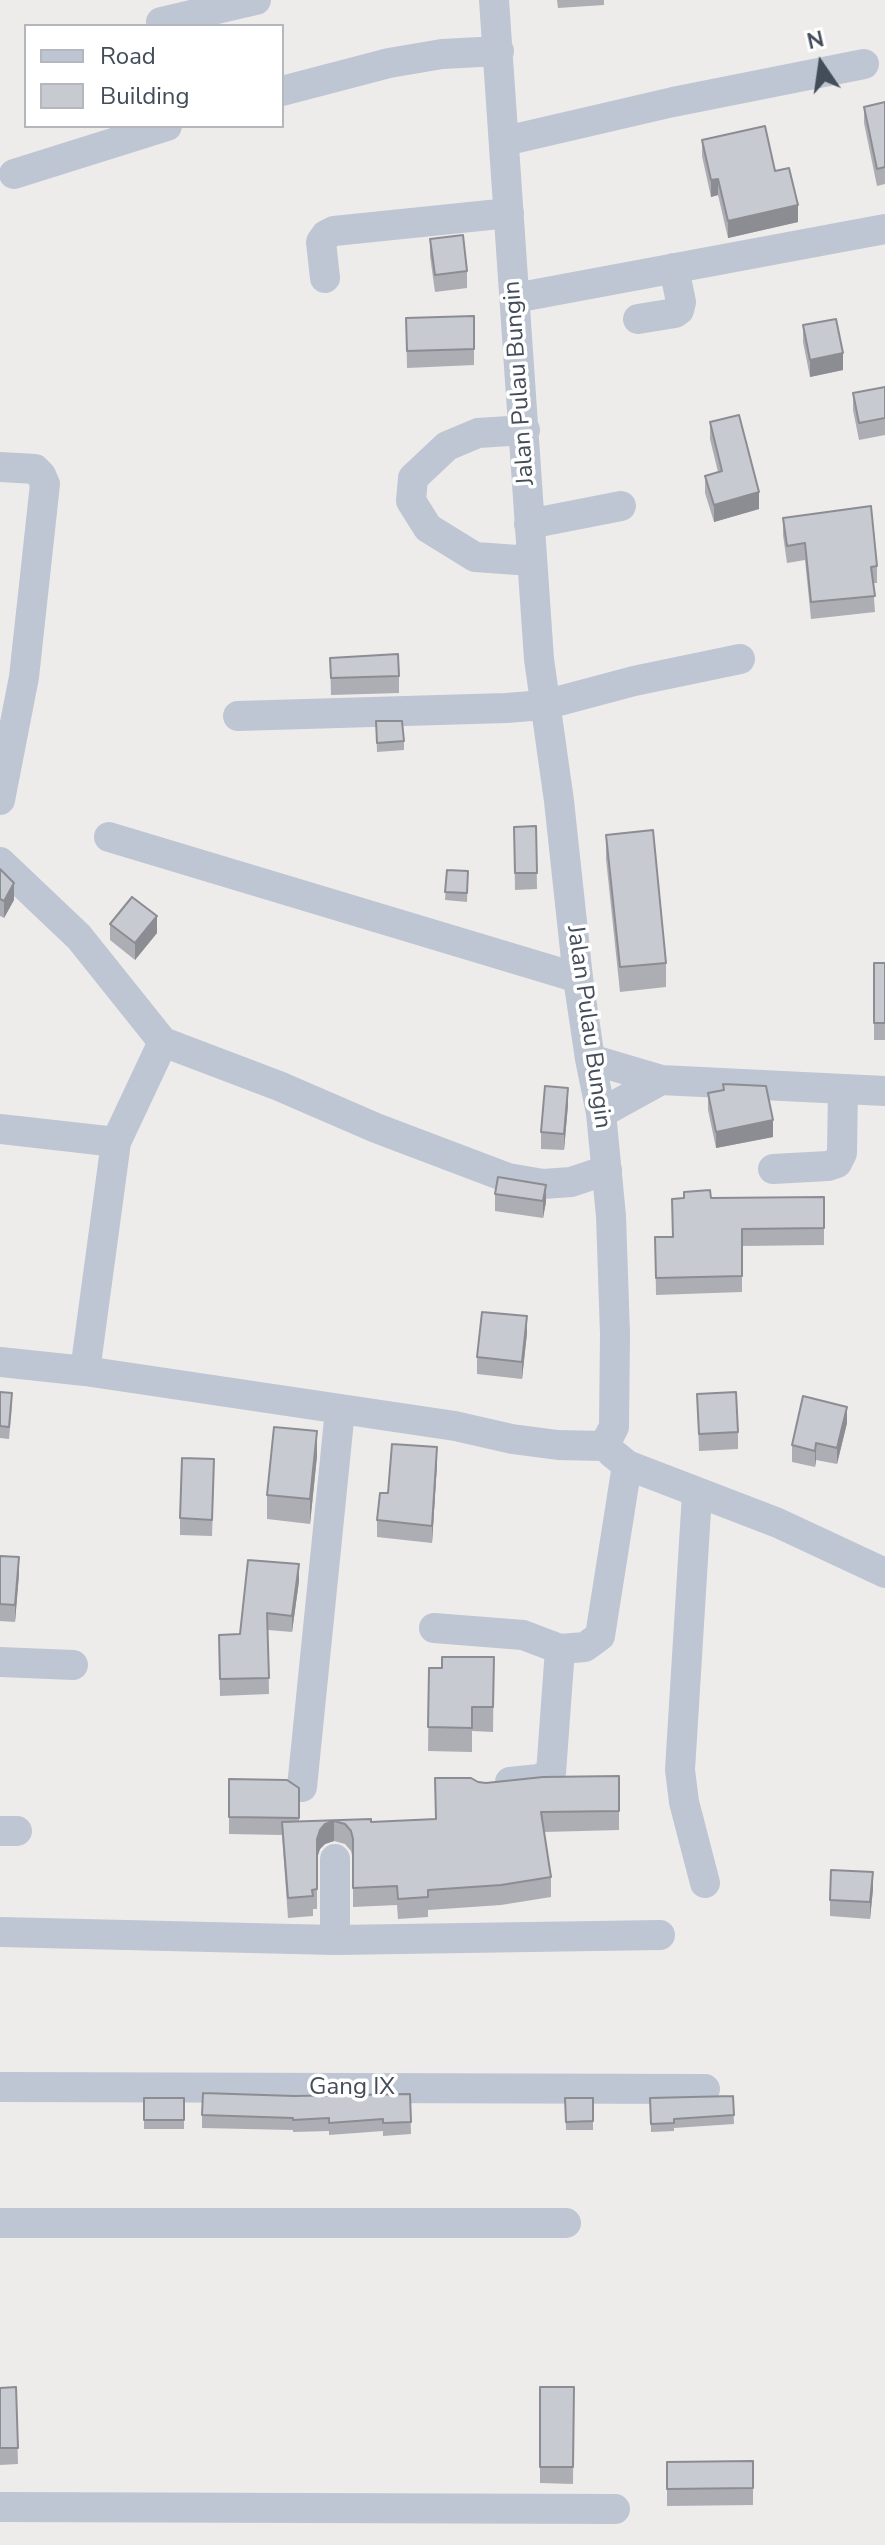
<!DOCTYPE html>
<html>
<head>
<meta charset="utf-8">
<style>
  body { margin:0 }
  #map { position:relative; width:885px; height:2545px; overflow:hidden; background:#eeebeb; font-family:"Nunito Sans",sans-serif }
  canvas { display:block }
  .legend { position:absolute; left:24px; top:24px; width:260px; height:104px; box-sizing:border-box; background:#fff; border:2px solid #b4b8bd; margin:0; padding:10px 14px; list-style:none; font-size:24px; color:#434d59 }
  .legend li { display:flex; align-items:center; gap:16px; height:40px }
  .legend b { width:40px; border:2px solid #b4b8bd }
  .north { position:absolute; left:781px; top:24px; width:80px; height:80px; -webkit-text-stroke:6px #fff; paint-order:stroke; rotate:347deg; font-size:22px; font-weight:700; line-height:32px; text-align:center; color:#434d59 }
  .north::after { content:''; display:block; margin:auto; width:28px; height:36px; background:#434d59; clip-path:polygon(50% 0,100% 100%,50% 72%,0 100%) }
</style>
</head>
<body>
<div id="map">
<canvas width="885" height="2545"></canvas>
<ul class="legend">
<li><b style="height:10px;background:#bdc6d2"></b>Road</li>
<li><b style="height:22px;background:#c8cad1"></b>Building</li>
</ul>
<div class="north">N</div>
</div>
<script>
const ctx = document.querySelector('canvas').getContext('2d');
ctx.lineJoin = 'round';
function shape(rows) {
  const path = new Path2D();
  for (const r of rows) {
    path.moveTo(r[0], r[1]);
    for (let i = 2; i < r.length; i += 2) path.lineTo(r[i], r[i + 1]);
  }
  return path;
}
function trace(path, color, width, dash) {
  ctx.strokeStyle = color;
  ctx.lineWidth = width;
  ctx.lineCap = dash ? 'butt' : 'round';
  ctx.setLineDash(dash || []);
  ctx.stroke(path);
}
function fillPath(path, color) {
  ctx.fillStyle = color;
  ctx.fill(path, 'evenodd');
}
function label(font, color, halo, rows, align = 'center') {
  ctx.font = font + ' "Nunito Sans",sans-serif';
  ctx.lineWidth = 7;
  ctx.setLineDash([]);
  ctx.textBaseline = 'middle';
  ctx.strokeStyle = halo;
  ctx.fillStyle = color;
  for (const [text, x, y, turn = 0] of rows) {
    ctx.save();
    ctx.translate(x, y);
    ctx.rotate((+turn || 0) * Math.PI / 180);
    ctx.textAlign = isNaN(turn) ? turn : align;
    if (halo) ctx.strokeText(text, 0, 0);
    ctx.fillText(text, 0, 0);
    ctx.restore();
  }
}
trace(shape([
  [161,22,256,0],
  [282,91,389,63,442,54,499,51],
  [505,141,673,102,864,64],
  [14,174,167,126],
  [325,278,321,242,326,235,334,231,509,213],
  [515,298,885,229],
  [638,319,675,313,679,310,681,302,674,268],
  [525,430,478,433,447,446,413,478,411,501,428,528,475,557,532,561],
  [0,467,35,469,41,475,45,484,24,677,0,800],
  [529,524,621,506],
  [238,716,506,708,544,705,634,681,740,659],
  [109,837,578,978],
  [0,862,79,937,163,1042,279,1086,376,1128,508,1178,543,1184,571,1182,607,1170],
  [590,1059,661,1080,885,1091],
  [601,1113,661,1080],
  [0,1129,116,1142],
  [773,1169,828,1166,837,1163,842,1153,843,1089],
  [0,1362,85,1371,455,1426,512,1439,558,1445,604,1446,614,1427,615,1334,611,1216,601,1113,590,1059,578,978,559,801,539,659,494,0],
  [85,1371,116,1142,163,1042],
  [611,1452,627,1465,778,1523,885,1573],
  [697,1494,680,1770,684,1802,705,1883],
  [434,1628,523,1635,560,1649],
  [0,1662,73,1665],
  [510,1782,539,1779,551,1773,560,1649,585,1647,600,1636,627,1465],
  [302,1787,340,1410],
  [0,1831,17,1831],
  [335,1859,335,1940],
  [0,1932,335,1940,660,1935],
  [0,2087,705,2089],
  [0,2223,566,2223],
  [0,2507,615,2509]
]), '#bdc6d2', 30);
fillPath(shape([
  [557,0,604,0,604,5,558,8],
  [885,102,885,184,877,186,864,123,864,107],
  [702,140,775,171,798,222,728,238,718,195,711,197,702,156],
  [430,239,467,271,467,288,435,292,430,256],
  [474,316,474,365,407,368,406,318],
  [803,325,843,370,810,377,803,342],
  [885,387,885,435,859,440,853,410,853,393],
  [710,422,759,509,714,522,705,493,705,476,718,472,710,439],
  [783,518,877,566,877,583,873,583,875,612,811,619,805,560,787,563,783,535],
  [330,658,399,676,399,693,331,695],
  [376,721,404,741,404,750,377,752],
  [536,826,537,889,515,890,514,827],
  [606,835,666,963,666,987,620,992,606,859],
  [0,869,14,900,4,918,0,916],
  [447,870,468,871,467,902,445,900],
  [110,924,157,933,135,960,110,940],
  [874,963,885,963,885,1040,874,1040],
  [723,1084,773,1137,716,1148,708,1110,708,1093,723,1090],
  [568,1105,564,1150,541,1149,541,1132],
  [495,1194,546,1202,543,1218,495,1211],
  [824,1197,824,1245,742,1246,742,1292,656,1295,655,1237,672,1237,711,1198],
  [527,1333,522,1379,477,1374,477,1357],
  [0,1392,12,1406,9,1439,0,1438],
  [697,1394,738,1432,738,1449,699,1451],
  [847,1423,837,1464,816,1460,815,1467,792,1462,792,1445],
  [317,1456,310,1524,267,1519,267,1495],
  [437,1464,432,1543,377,1537,377,1520,388,1493],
  [214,1476,212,1536,180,1535,180,1518],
  [0,1556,19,1574,15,1622,0,1621],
  [299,1581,292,1632,268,1630,269,1694,220,1696,219,1635,240,1634],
  [494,1657,493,1732,472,1731,472,1752,428,1751,429,1668,442,1668],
  [619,1776,619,1830,544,1832,551,1877,551,1897,501,1905,428,1910,428,1917,398,1919,397,1905,353,1907,353,1859,351,1851,345,1844,334,1841,325,1844,320,1849,317,1858,317,1909,313,1909,313,1916,288,1918,282,1835,229,1834,229,1779,299,1788,299,1822,371,1822,435,1819,478,1782,486,1783],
  [873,1889,870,1919,830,1916,830,1900],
  [410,2094,411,2134,383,2136,383,2131,329,2135,329,2131,293,2132,293,2130,202,2128,202,2115,294,2096],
  [733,2096,734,2124,674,2128,674,2131,651,2132,650,2098],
  [144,2098,184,2098,184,2129,144,2129],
  [565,2098,593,2098,593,2130,566,2130],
  [16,2387,18,2464,0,2465,0,2388],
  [540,2387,574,2387,573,2484,540,2483],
  [753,2461,753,2505,667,2506,667,2462]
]), '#acaeb4');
fillPath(shape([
  [718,179,718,195,711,197,711,180],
  [798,205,798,222,728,238,728,221],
  [843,353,843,370,810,377,810,360],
  [759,492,759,509,714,522,714,505],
  [14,883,14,900,4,918,4,901],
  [157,916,157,933,135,960,135,943],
  [568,1088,568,1105,564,1150,564,1134],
  [773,1120,773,1137,716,1148,716,1132],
  [546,1185,546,1202,543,1218,543,1201],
  [527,1316,527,1333,522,1379,522,1362],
  [847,1407,847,1423,837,1464,837,1448],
  [317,1431,317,1456,310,1524,310,1499],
  [816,1443,816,1460,815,1467,815,1451],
  [437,1447,437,1464,432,1543,432,1526],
  [19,1557,19,1574,15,1622,15,1605],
  [299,1564,299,1581,292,1632,292,1616],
  [334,1821,334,1841,325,1844,320,1849,317,1858,317,1839,320,1830,325,1824],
  [873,1872,873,1889,870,1919,870,1902]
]), '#8c8d92');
const building = shape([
  [885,102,885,167,877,169,864,107,885,102],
  [765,126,775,171,789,168,798,205,728,221,718,179,711,180,702,140,765,126],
  [463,235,467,271,435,275,430,239,463,235],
  [474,316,474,349,407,351,406,318,474,316],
  [836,319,843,353,810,360,803,325,836,319],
  [885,387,885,418,859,423,853,393,885,387],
  [739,415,759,492,714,505,705,476,722,471,710,422,739,415],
  [871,506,877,566,871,567,875,596,811,602,805,543,787,546,783,518,871,506],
  [398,654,399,676,331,678,330,658,398,654],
  [376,721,402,721,404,741,377,743,376,721],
  [536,826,537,873,515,873,514,827,536,826],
  [653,830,666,963,620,967,606,835,653,830],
  [0,869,14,883,4,901,0,899,0,869],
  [447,870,468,871,467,893,445,892,447,870],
  [132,897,157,916,135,943,110,924,132,897],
  [874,963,885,963,885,1023,874,1023,874,963],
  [723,1084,766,1086,773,1120,716,1132,708,1093,724,1090,723,1084],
  [545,1086,568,1088,564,1134,541,1132,545,1086],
  [498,1177,546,1185,543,1201,495,1194,498,1177],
  [710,1190,711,1198,824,1197,824,1228,742,1229,742,1276,656,1278,655,1237,673,1237,672,1199,684,1198,684,1192,710,1190],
  [482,1312,527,1316,522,1362,477,1357,482,1312],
  [0,1392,12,1393,9,1427,0,1426,0,1392],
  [736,1392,738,1432,699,1434,697,1394,736,1392],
  [803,1396,847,1407,837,1448,816,1443,815,1451,792,1445,803,1396],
  [274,1427,317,1431,310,1499,267,1495,274,1427],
  [392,1444,437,1447,432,1526,377,1520,380,1493,388,1493,392,1444],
  [182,1458,214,1459,212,1520,180,1518,182,1458],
  [0,1556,19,1557,15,1605,0,1604,0,1556],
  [248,1560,299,1564,292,1616,267,1613,269,1678,220,1679,219,1635,240,1634,248,1560],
  [442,1657,494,1657,493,1707,472,1707,472,1728,428,1727,429,1668,442,1668,442,1657],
  [619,1776,619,1811,541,1812,551,1877,501,1885,428,1890,428,1897,398,1899,397,1886,353,1888,353,1839,351,1831,345,1824,334,1821,325,1824,320,1830,317,1839,317,1889,312,1890,313,1896,288,1898,282,1822,371,1819,371,1822,436,1819,435,1778,471,1778,478,1782,486,1783,543,1777,619,1776],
  [229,1779,287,1780,299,1788,299,1818,229,1817,229,1779],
  [831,1870,873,1872,870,1902,830,1900,831,1870],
  [203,2093,294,2096,410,2094,411,2122,383,2123,383,2119,329,2123,329,2118,293,2120,293,2118,202,2115,203,2093],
  [733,2096,734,2115,674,2119,674,2123,651,2124,650,2098,733,2096],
  [144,2098,184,2098,184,2120,144,2120,144,2098],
  [565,2098,593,2098,593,2121,566,2122,565,2098],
  [16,2387,18,2448,0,2448,0,2388,16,2387],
  [540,2387,574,2387,573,2467,540,2467,540,2387],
  [753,2461,753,2488,667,2489,667,2462,753,2461]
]);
fillPath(building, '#c8cad1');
trace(building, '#8c8d92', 2);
label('24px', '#434d59', '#fff', [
  ["Jalan Pulau Bungin",520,383,-94],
  ["Jalan Pulau Bungin",588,1027,82],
  ["Gang IX",352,2088]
]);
</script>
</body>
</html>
